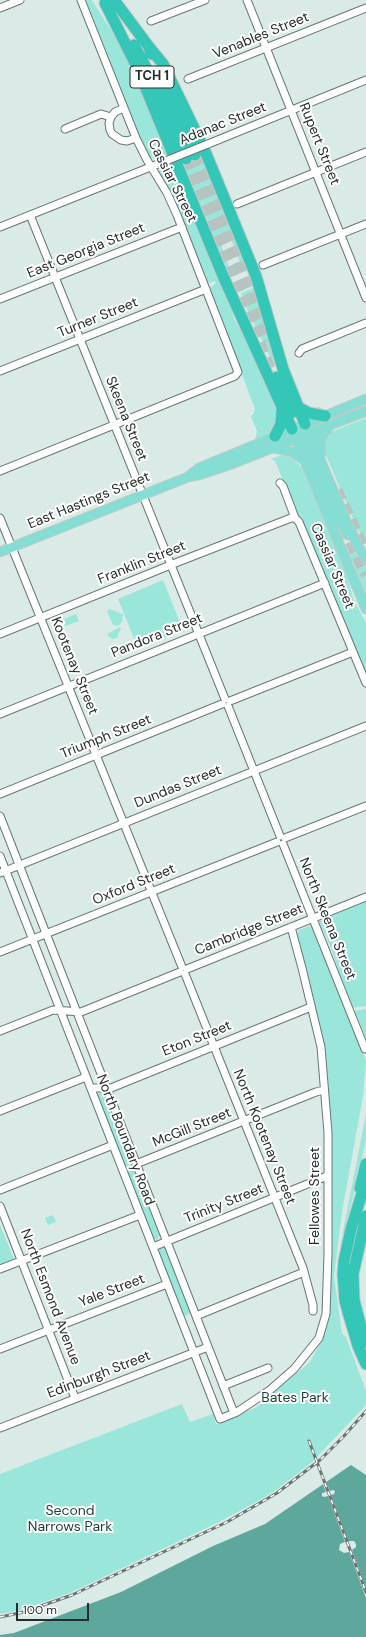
<!DOCTYPE html>
<html>
<head>
<meta charset="utf-8">
<style>
  body { margin:0 }
  #map { position:relative; width:366px; height:1637px; overflow:hidden; background:#daeae7; font-family:"DM Sans",sans-serif }
  canvas { display:block }
  .scale { position:absolute; left:16px; top:1603px; width:73px; height:18px; box-sizing:border-box; border:2px solid #262c2b; border-top:0; padding-left:5px; font-size:12px; line-height:14px; white-space:nowrap; color:#262c2b; -webkit-text-stroke:3px #fff; paint-order:stroke }
</style>
</head>
<body>
<div id="map">
<canvas width="366" height="1637"></canvas>
<div class="scale">100 m</div>
</div>
<script>
const ctx = document.querySelector('canvas').getContext('2d');
ctx.lineJoin = 'round';
function fillPath(path, color) {
  ctx.fillStyle = color;
  ctx.fill(path, 'evenodd');
}
function shape(rows) {
  const path = new Path2D();
  for (const r of rows) {
    path.moveTo(r[0], r[1]);
    for (let i = 2; i < r.length; i += 2) path.lineTo(r[i], r[i + 1]);
  }
  return path;
}
function trace(path, color, width, dash) {
  ctx.strokeStyle = color;
  ctx.lineWidth = width;
  ctx.lineCap = dash ? 'butt' : 'round';
  ctx.setLineDash(dash || []);
  ctx.stroke(path);
}
function label(font, color, halo, rows, align = 'center') {
  ctx.font = font + ' "DM Sans",sans-serif';
  ctx.lineWidth = 4;
  ctx.setLineDash([]);
  ctx.textBaseline = 'middle';
  ctx.strokeStyle = halo;
  ctx.fillStyle = color;
  for (const [text, x, y, turn = 0] of rows) {
    ctx.save();
    ctx.translate(x, y);
    ctx.rotate((+turn || 0) * Math.PI / 180);
    ctx.textAlign = isNaN(turn) ? turn : align;
    if (halo) ctx.strokeText(text, 0, 0);
    ctx.fillText(text, 0, 0);
    ctx.restore();
  }
}
fillPath(shape([
  [86,0,92,0,121,46,137,83,144,91,167,154,155,159,150,158,143,145],
  [203,155,237,242,243,262,241,265,228,231,218,235,230,270,224,268,182,163],
  [173,162,231,306,234,319,249,344,280,413,272,432,255,440,257,431,251,416,254,413,255,409,210,288,216,283,215,281,210,283,207,282,180,212,159,172,160,168],
  [255,287,278,364,274,365,248,312,241,293],
  [320,407,333,431,366,418,366,543,356,526,328,460,324,450,325,441,309,409],
  [282,455,292,458,302,467,347,575,353,598,366,623,366,676,302,519,298,516,275,461,271,459],
  [353,550,366,567,366,595,348,552],
  [163,580,183,630,138,648,118,599],
  [110,609,123,614,122,622,119,625,116,626,115,625,113,625,107,611],
  [76,614,79,621,65,626,62,620],
  [120,627,121,630,119,632,117,638,113,639,109,637,107,634],
  [366,900,366,1006,351,1008,331,948,319,921],
  [310,926,312,928,366,1061,363,1096,342,1212,334,1276,342,1334,346,1337,366,1391,366,1405,312,1462,275,1491,256,1502,219,1522,72,1592,22,1610,0,1614,0,1474,182,1404,190,1422,213,1414,216,1424,257,1407,310,1362,325,1334,328,1319,330,1290,330,1120,306,969,297,934,299,930],
  [364,1009,366,1010,366,1039,354,1011],
  [101,1092,105,1093,161,1234,157,1240,153,1238,98,1098,98,1094],
  [366,1114,366,1140,355,1190,340,1246],
  [53,1215,56,1222,48,1225,45,1218],
  [0,1225,14,1259,0,1265],
  [164,1246,166,1247,191,1313,186,1316,183,1315,159,1253,160,1247]
]), '#9be6db');
fillPath(shape([
  [351,1465,366,1475,366,1637,0,1637,0,1635,14,1633,121,1592,213,1546,265,1524]
]), '#5da79d');
fillPath(shape([
  [325,1480,330,1491,333,1490,335,1491,334,1494,331,1495,348,1541,354,1541,356,1544,356,1547,352,1550,366,1588,366,1598,349,1552,344,1553,339,1550,340,1544,345,1542,328,1496,324,1497,322,1496,322,1493,326,1492,322,1482]
]), '#daeae7');
trace(shape([
  [195,155,270,340],
  [186,159,271,371],
  [337,490,366,552],
  [343,527,366,575]
]), '#b6c4c1', 11, [11, 5.5]);
const minor = shape([
  [247,0,366,298],
  [0,8,20,0],
  [151,21,205,0],
  [188,79,366,8],
  [124,108,115,112,111,117,109,123,110,130,112,134,121,140,127,141,136,138],
  [65,129,101,114,111,117],
  [208,144,366,80],
  [237,204,366,152],
  [30,215,225,699],
  [0,227,168,160],
  [263,265,366,224],
  [0,299,182,227],
  [299,353,302,349,366,323],
  [0,371,206,289],
  [0,471,235,376,238,372,177,215,167,193,147,160,136,138,81,0],
  [280,483,283,486,295,518,299,522,366,683],
  [0,518,182,967],
  [0,634,178,562,291,518,295,518],
  [230,701,353,652],
  [228,706,280,836],
  [0,714,325,583],
  [0,794,222,704],
  [0,816,234,1413],
  [285,838,366,806],
  [283,844,365,1049],
  [0,856,220,1419,237,1412,270,1390,294,1369,319,1338,326,1314,328,1254,328,1133,321,1047,302,968,291,927],
  [0,873,366,726],
  [0,952,277,842],
  [187,969,366,897],
  [185,974,303,1268,313,1305,313,1311],
  [0,1031,53,1010,81,1012,180,972],
  [91,1088,111,1088,311,1007],
  [0,1111,86,1077],
  [136,1164,316,1092,324,1090],
  [0,1190,113,1145],
  [0,1206,75,1398],
  [153,1247,327,1176],
  [0,1269,140,1215],
  [196,1316,304,1272],
  [0,1349,167,1284],
  [223,1386,268,1368],
  [0,1428,208,1347]
]);
const major = shape([
  [307,429,347,523,359,548,366,558],
  [294,434,366,609],
  [299,435,312,458,337,516,348,535],
  [274,448,292,452,304,460],
  [321,454,320,439,329,426],
  [189,476,199,468,366,399],
  [0,552,188,477,202,474,234,463,366,411]
]);
const highway = shape([
  [114,0,149,47,151,54],
  [105,3,137,67,223,276,292,429],
  [134,45,159,92,186,159],
  [149,47,163,64,205,151,256,276,283,369,305,424],
  [168,91,195,155],
  [277,377,293,412],
  [298,407,309,413,325,416],
  [275,436,281,424,282,409],
  [366,1180,351,1229,344,1261,343,1274,345,1301,348,1312,358,1346,366,1364],
  [360,1188,366,1164],
  [366,1216,353,1274,354,1300,362,1331,366,1342]
]);
trace(minor, '#687674', 9);
trace(major, '#c7c8c8', 11);
trace(highway, '#c7c8c8', 13);
trace(minor, '#fff', 7);
trace(major, '#85ddd4', 9);
trace(highway, '#34c6b7', 11);
const rail = shape([
  [309,1441,366,1592],
  [0,1617,24,1612,72,1595,227,1522,277,1493,320,1460,344,1436,366,1411]
]);
trace(rail, '#6b7573', 3);
trace(rail, '#fff', 1.5, [4.5]);
const minorBridge = shape([
  [168,160,208,144]
]);
trace(minorBridge, '#687674', 9, []);
trace(minorBridge, '#fff', 7);
for (const [x, y, w] of [
  [152,77,44]
]) {
  const box = new Path2D();
  box.roundRect(x - w / 2, y - 11, w, 22, 3);
  ctx.fillStyle = '#fff';
  ctx.fill(box);
  trace(box, '#262c2b', 1);
}
label('bold 13px', '#262c2b', null, [
  ["TCH 1",152,77]
]);
label('14px', '#262c2b', '#fff', [
  ["Venables Street",261,36,-22],
  ["Adanac Street",223,124,-22],
  ["Rupert Street",319,144,68],
  ["Cassiar Street",172,181,63],
  ["East Georgia Street",86,251,-22],
  ["Turner Street",98,318,-22],
  ["Skeena Street",126,419,68],
  ["East Hastings Street",89,501,-22],
  ["Franklin Street",142,563,-22],
  ["Cassiar Street",332,566,67],
  ["Pandora Street",157,636,-22],
  ["Kootenay Street",74,666,68],
  ["Triumph Street",106,737,-22],
  ["Dundas Street",178,787,-22],
  ["Oxford Street",134,885,-22],
  ["North Skeena Street",327,919,68],
  ["Cambridge Street",249,930,-22],
  ["Eton Street",197,1039,-22],
  ["McGill Street",192,1128,-22],
  ["North Kootenay Street",264,1137,68],
  ["North Boundary Road",125,1140,69],
  ["Fellowes Street",315,1196,-90],
  ["Trinity Street",224,1204,-22],
  ["Yale Street",112,1291,-21],
  ["North Esmond Avenue",50,1297,69],
  ["Edinburgh Street",99,1375,-21]
]);
label('14px', '#193d39', '#fff', [
  ["Bates Park",295,1398],
  ["Second",70,1511],
  ["Narrows Park",70,1527]
]);
</script>
</body>
</html>
